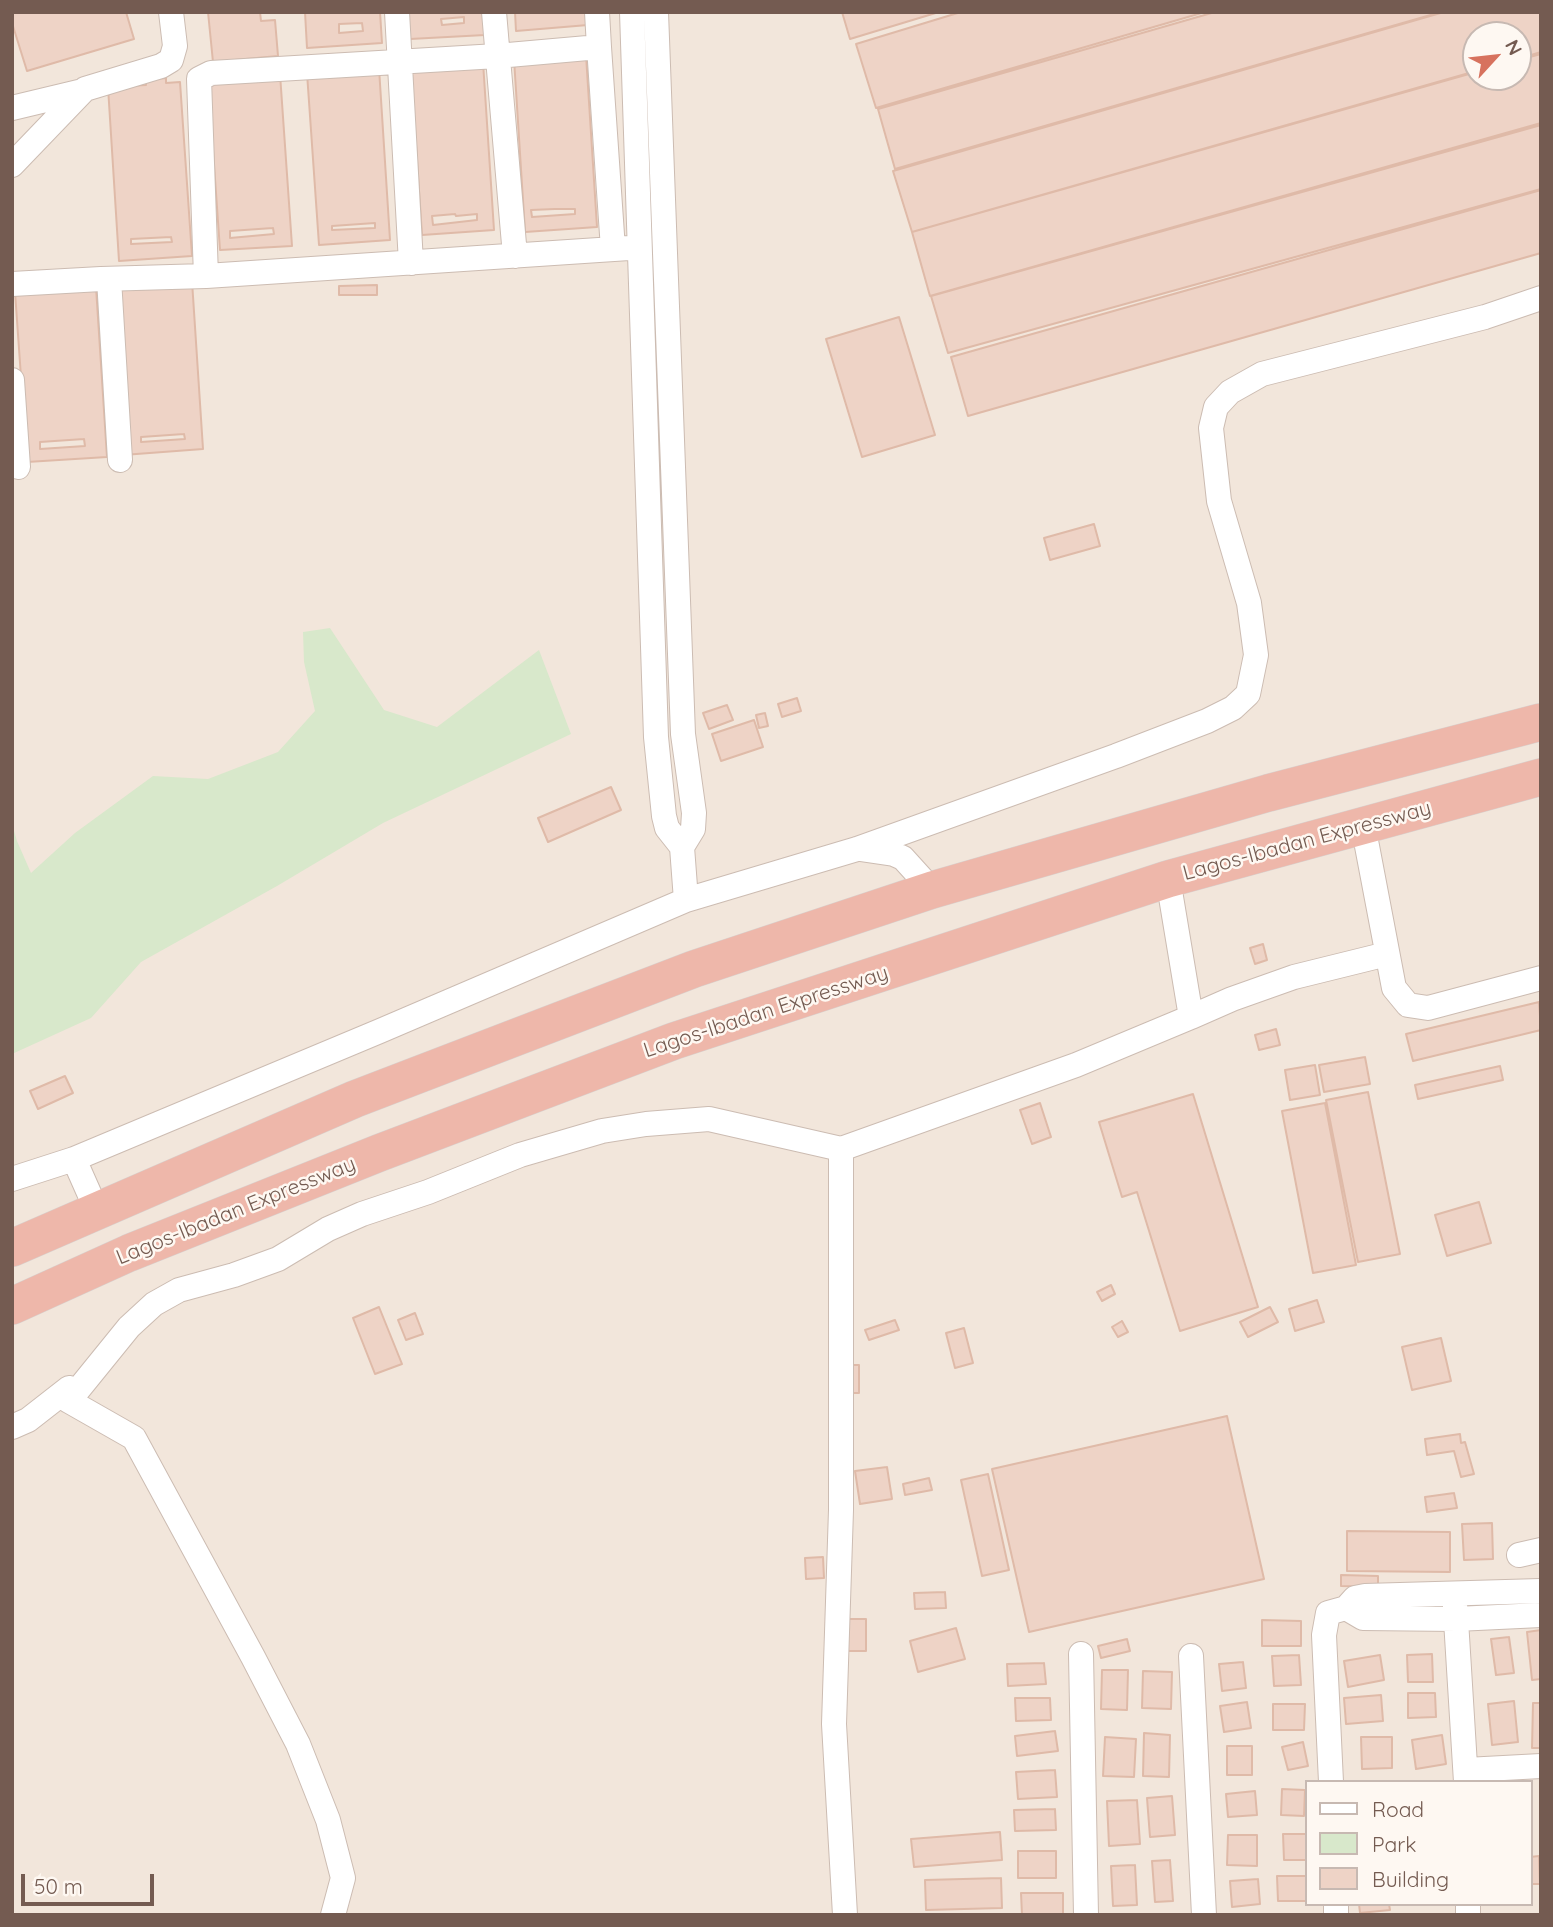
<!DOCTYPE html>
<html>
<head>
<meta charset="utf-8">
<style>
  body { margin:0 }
  #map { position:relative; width:1553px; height:1927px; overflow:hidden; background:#fbf4ec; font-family:Quicksand,sans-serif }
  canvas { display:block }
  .frame { position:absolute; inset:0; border:14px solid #745b51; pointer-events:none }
  .legend { position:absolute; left:1305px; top:1780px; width:228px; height:126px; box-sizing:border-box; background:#fef8f2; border:2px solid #c7b9b2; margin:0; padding:9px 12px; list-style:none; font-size:21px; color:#745b51 }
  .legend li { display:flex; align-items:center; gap:14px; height:35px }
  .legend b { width:35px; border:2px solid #c7b9b2 }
  .north { position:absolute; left:1462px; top:21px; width:70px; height:70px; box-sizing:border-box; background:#fef8f2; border:2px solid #c7b9b2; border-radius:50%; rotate:63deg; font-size:19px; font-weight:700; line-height:28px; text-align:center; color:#745b51 }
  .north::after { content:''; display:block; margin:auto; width:24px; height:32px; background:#d7725e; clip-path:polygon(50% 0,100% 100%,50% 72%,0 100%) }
  .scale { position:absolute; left:21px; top:1874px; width:133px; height:32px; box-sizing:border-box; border:4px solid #745b51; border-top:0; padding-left:9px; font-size:21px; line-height:24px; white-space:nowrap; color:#745b51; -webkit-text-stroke:5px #fef8f2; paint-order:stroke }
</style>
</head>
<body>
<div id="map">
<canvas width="1553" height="1927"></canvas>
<div class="frame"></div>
<ul class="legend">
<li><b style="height:9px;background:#fff"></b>Road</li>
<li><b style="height:19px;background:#d8e8cb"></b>Park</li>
<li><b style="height:19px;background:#eed3c6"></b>Building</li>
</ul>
<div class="north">N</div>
<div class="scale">50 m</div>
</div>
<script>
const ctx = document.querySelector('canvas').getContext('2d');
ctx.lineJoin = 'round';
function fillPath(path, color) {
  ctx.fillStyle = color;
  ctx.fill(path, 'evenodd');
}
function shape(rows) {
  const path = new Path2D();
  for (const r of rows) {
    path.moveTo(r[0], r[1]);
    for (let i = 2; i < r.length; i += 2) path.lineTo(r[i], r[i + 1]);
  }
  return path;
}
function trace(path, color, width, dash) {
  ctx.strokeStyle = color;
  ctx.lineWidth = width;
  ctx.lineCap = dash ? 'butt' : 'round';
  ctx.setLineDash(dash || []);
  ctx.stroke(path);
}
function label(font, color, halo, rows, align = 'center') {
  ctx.font = font + ' Quicksand,sans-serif';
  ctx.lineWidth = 5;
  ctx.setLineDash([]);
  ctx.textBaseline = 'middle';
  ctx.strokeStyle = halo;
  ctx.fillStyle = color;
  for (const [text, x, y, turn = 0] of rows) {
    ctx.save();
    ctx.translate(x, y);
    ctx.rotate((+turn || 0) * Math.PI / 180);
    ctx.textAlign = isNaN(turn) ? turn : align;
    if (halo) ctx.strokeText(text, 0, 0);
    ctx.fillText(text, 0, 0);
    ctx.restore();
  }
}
fillPath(shape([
  [12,12,1541,12,1541,1915,12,1915],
  [1476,35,1518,35,1518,77,1476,77],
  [1306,1782,1530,1782,1530,1904,1306,1904]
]), '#f2e6db');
fillPath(shape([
  [330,628,384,710,437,727,539,650,571,734,383,823,277,886,141,962,91,1018,12,1054,12,824,17,841,31,873,75,833,153,776,208,779,278,752,315,711,304,662,303,632]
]), '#d8e8cb');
const building = shape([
  [12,12,126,12,134,39,27,71,12,23,12,12],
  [208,12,260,12,261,21,275,20,278,56,213,62,208,12],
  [305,12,380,12,382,43,307,48,305,12],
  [362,23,363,31,339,33,339,24,362,23],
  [408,12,483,12,485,35,410,39,408,12],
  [464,17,464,23,442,25,441,19,464,17],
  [515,12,587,12,588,25,516,31,515,12],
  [842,12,939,12,850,39,842,12],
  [961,12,1205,12,876,108,856,44,961,12],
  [1215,12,1441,12,895,169,878,109,1215,12],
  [1444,12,1541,12,1541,52,1518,59,1518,35,1476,35,1476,71,912,232,893,171,1444,12],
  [1541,54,1541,123,930,296,912,232,1476,72,1476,77,1518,77,1518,60,1541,54],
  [586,55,597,227,525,232,514,59,586,55],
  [555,209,575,209,575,214,532,217,531,210,555,209],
  [483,62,494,230,422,235,411,70,483,62],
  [455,214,456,216,477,214,477,220,433,225,432,216,455,214],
  [379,68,390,240,319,245,307,73,379,68],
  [375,223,375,228,332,230,332,226,375,223],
  [280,74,292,246,220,250,208,79,280,74],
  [273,228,274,234,230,238,230,231,273,228],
  [166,78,166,83,180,82,192,256,119,261,108,87,146,85,145,79,166,78],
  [171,237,172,242,131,244,131,239,171,237],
  [1541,125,1541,189,948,353,931,296,1541,125],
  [1541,190,1541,253,968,416,951,357,1541,190],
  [192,281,203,449,123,455,120,286,192,281],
  [184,434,185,439,141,442,141,437,184,434],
  [377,285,377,295,339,295,339,286,377,285],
  [96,287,107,457,27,462,15,292,96,287],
  [84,439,85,446,40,449,40,442,84,439],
  [899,317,935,435,862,457,826,339,899,317],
  [1094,524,1100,546,1050,560,1044,538,1094,524],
  [797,698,801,711,782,717,778,704,797,698],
  [727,705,733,720,709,729,703,713,727,705],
  [765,713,768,726,759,728,756,715,765,713],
  [754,720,763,747,721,761,712,734,754,720],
  [611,787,621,810,548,842,538,818,611,787],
  [1263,944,1267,960,1255,964,1250,948,1263,944],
  [1539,1002,1541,1030,1413,1061,1406,1034,1539,1002],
  [1276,1029,1280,1045,1259,1050,1255,1035,1276,1029],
  [1365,1057,1370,1084,1324,1092,1319,1065,1365,1057],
  [1315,1065,1320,1095,1290,1100,1285,1070,1315,1065],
  [1500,1066,1503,1080,1418,1099,1415,1085,1500,1066],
  [65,1076,73,1093,38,1109,30,1091,65,1076],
  [1368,1092,1400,1254,1358,1262,1326,1100,1368,1092],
  [1193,1094,1258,1307,1180,1331,1137,1192,1122,1197,1099,1122,1193,1094],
  [1040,1103,1051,1137,1032,1144,1020,1110,1040,1103],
  [1325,1103,1356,1265,1313,1273,1282,1111,1325,1103],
  [1479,1202,1491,1243,1447,1256,1435,1215,1479,1202],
  [1111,1285,1115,1294,1102,1301,1097,1292,1111,1285],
  [1317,1300,1324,1322,1295,1331,1289,1309,1317,1300],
  [379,1307,402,1364,375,1374,353,1318,379,1307],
  [1270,1307,1278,1322,1248,1337,1240,1322,1270,1307],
  [415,1313,423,1334,406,1340,398,1320,415,1313],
  [895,1320,899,1330,869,1340,865,1330,895,1320],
  [1122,1321,1128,1332,1118,1337,1112,1327,1122,1321],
  [964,1328,973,1363,955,1368,946,1333,964,1328],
  [1441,1338,1451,1381,1412,1390,1402,1347,1441,1338],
  [852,1365,859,1365,859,1393,851,1393,852,1365],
  [1227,1416,1264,1579,1029,1632,992,1469,1227,1416],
  [1460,1434,1461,1443,1465,1442,1474,1474,1461,1477,1454,1451,1427,1455,1425,1439,1460,1434],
  [887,1467,892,1499,860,1504,855,1471,887,1467],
  [988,1474,1009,1570,982,1576,961,1480,988,1474],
  [929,1478,932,1490,905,1495,903,1484,929,1478],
  [1454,1493,1457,1508,1427,1512,1425,1497,1454,1493],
  [1492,1523,1493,1559,1464,1560,1462,1524,1492,1523],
  [1347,1531,1450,1532,1450,1572,1347,1571,1347,1531],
  [823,1557,824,1578,806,1579,805,1558,823,1557],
  [1341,1575,1378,1576,1378,1587,1341,1586,1341,1575],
  [945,1592,946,1608,915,1609,914,1593,945,1592],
  [847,1619,866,1619,866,1651,847,1651,847,1619],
  [1262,1620,1301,1621,1301,1646,1262,1646,1262,1620],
  [956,1628,965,1659,918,1672,910,1641,956,1628],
  [1541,1630,1541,1679,1532,1680,1527,1632,1541,1630],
  [1509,1637,1514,1673,1496,1675,1491,1639,1509,1637],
  [1127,1639,1130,1651,1101,1658,1098,1646,1127,1639],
  [1432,1654,1433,1682,1408,1682,1407,1655,1432,1654],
  [1299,1655,1301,1685,1274,1686,1272,1656,1299,1655],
  [1380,1655,1384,1680,1348,1687,1344,1661,1380,1655],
  [1243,1662,1246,1688,1222,1691,1219,1664,1243,1662],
  [1044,1663,1046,1684,1008,1686,1007,1664,1044,1663],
  [1102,1670,1128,1670,1127,1710,1101,1709,1102,1670],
  [1143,1671,1172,1672,1171,1709,1142,1708,1143,1671],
  [1408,1693,1435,1693,1436,1717,1408,1718,1408,1693],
  [1381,1695,1383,1721,1346,1724,1344,1698,1381,1695],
  [1015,1698,1050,1698,1051,1720,1016,1721,1015,1698],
  [1514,1701,1518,1742,1492,1745,1488,1704,1514,1701],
  [1247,1702,1251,1728,1224,1732,1220,1706,1247,1702],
  [1533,1703,1541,1703,1541,1748,1532,1748,1533,1703],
  [1273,1704,1305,1704,1304,1730,1273,1730,1273,1704],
  [1055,1731,1058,1751,1017,1756,1015,1736,1055,1731],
  [1144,1733,1170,1735,1169,1777,1143,1776,1144,1733],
  [1442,1735,1446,1764,1416,1769,1412,1740,1442,1735],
  [1105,1737,1136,1739,1134,1777,1103,1776,1105,1737],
  [1361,1737,1392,1737,1392,1768,1362,1769,1361,1737],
  [1303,1742,1308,1766,1288,1770,1282,1747,1303,1742],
  [1227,1746,1252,1746,1252,1775,1227,1775,1227,1746],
  [1055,1770,1057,1797,1018,1799,1016,1772,1055,1770],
  [1282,1789,1305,1790,1304,1816,1281,1815,1282,1789],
  [1255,1791,1257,1815,1228,1817,1226,1794,1255,1791],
  [1172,1796,1175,1835,1150,1837,1147,1798,1172,1796],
  [1137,1800,1140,1844,1109,1846,1107,1801,1137,1800],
  [1055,1809,1056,1830,1015,1831,1014,1810,1055,1809],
  [1000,1832,1002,1860,914,1867,911,1839,1000,1832],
  [1283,1834,1306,1834,1306,1860,1284,1860,1283,1834],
  [1228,1835,1257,1835,1257,1866,1227,1865,1228,1835],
  [1018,1851,1056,1851,1056,1878,1018,1878,1018,1851],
  [1539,1856,1540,1884,1530,1884,1530,1857,1539,1856],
  [1170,1860,1173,1901,1155,1902,1152,1861,1170,1860],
  [1135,1865,1137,1905,1113,1906,1111,1866,1135,1865],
  [1277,1876,1306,1876,1306,1901,1278,1901,1277,1876],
  [1001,1878,1002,1908,926,1910,925,1880,1001,1878],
  [1258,1879,1260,1904,1232,1907,1230,1881,1258,1879],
  [1021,1893,1063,1893,1063,1915,1022,1915,1021,1893],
  [1359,1904,1389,1904,1390,1910,1360,1913,1359,1904]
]);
fillPath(building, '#eed3c6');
trace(building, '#dfbaa8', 2);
const minor = shape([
  [397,12,411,263],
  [494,12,515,256],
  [597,12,599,47],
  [632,12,656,737,664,816,667,828,682,847,686,900],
  [656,12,683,734,694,813,693,829,682,847],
  [12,108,83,91],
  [12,165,85,89,161,66,171,60,175,46,171,12],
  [206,276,199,79,211,73,497,56,599,47,613,249],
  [109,279,120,460],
  [12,284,101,279,206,276,629,248],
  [12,380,18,467],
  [1363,825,1394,988,1408,1005,1428,1008,1541,978],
  [860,849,894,854,903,858,932,890],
  [1191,1017,1232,999,1294,977,1387,954],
  [841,1149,841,1510,834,1724,845,1915],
  [12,1179,74,1159],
  [97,1211,74,1159,380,1031,686,900,857,849,1116,756,1207,721,1233,708,1248,694,1256,655,1249,603,1219,501,1211,428,1216,407,1230,392,1262,374,1485,317,1541,298],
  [69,1401,134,1438,253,1657,298,1744,328,1820,343,1878,333,1915],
  [12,1427,28,1420,69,1388,69,1401,129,1327,154,1304,179,1290,234,1275,278,1259,328,1229,362,1214,428,1192,520,1155,602,1131,646,1124,709,1119,841,1149,1076,1065,1191,1017,1168,879],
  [1519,1555,1541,1550],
  [1455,1604,1466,1782],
  [1346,1608,1363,1618,1456,1619,1541,1615],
  [1081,1654,1086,1915],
  [1191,1656,1204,1915],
  [1466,1770,1541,1766],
  [1331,1782,1324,1635,1328,1613,1346,1608,1355,1598,1365,1596,1541,1591],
  [1336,1904,1336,1915],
  [1468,1904,1468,1915]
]);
const highway = shape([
  [12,1248,355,1099,694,969,932,890,1268,793,1541,722],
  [12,1306,129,1253,379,1153,674,1041,1168,879,1541,777]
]);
trace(minor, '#ccbcb2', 26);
trace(highway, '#d8d1ce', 38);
trace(minor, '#fff', 24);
trace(highway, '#eeb7aa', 37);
label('21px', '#745b51', '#fef8f2', [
  ["Lagos-Ibadan Expressway",1307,841,-15],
  ["Lagos-Ibadan Expressway",766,1012,-18],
  ["Lagos-Ibadan Expressway",236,1211,-22]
]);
</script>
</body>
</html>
